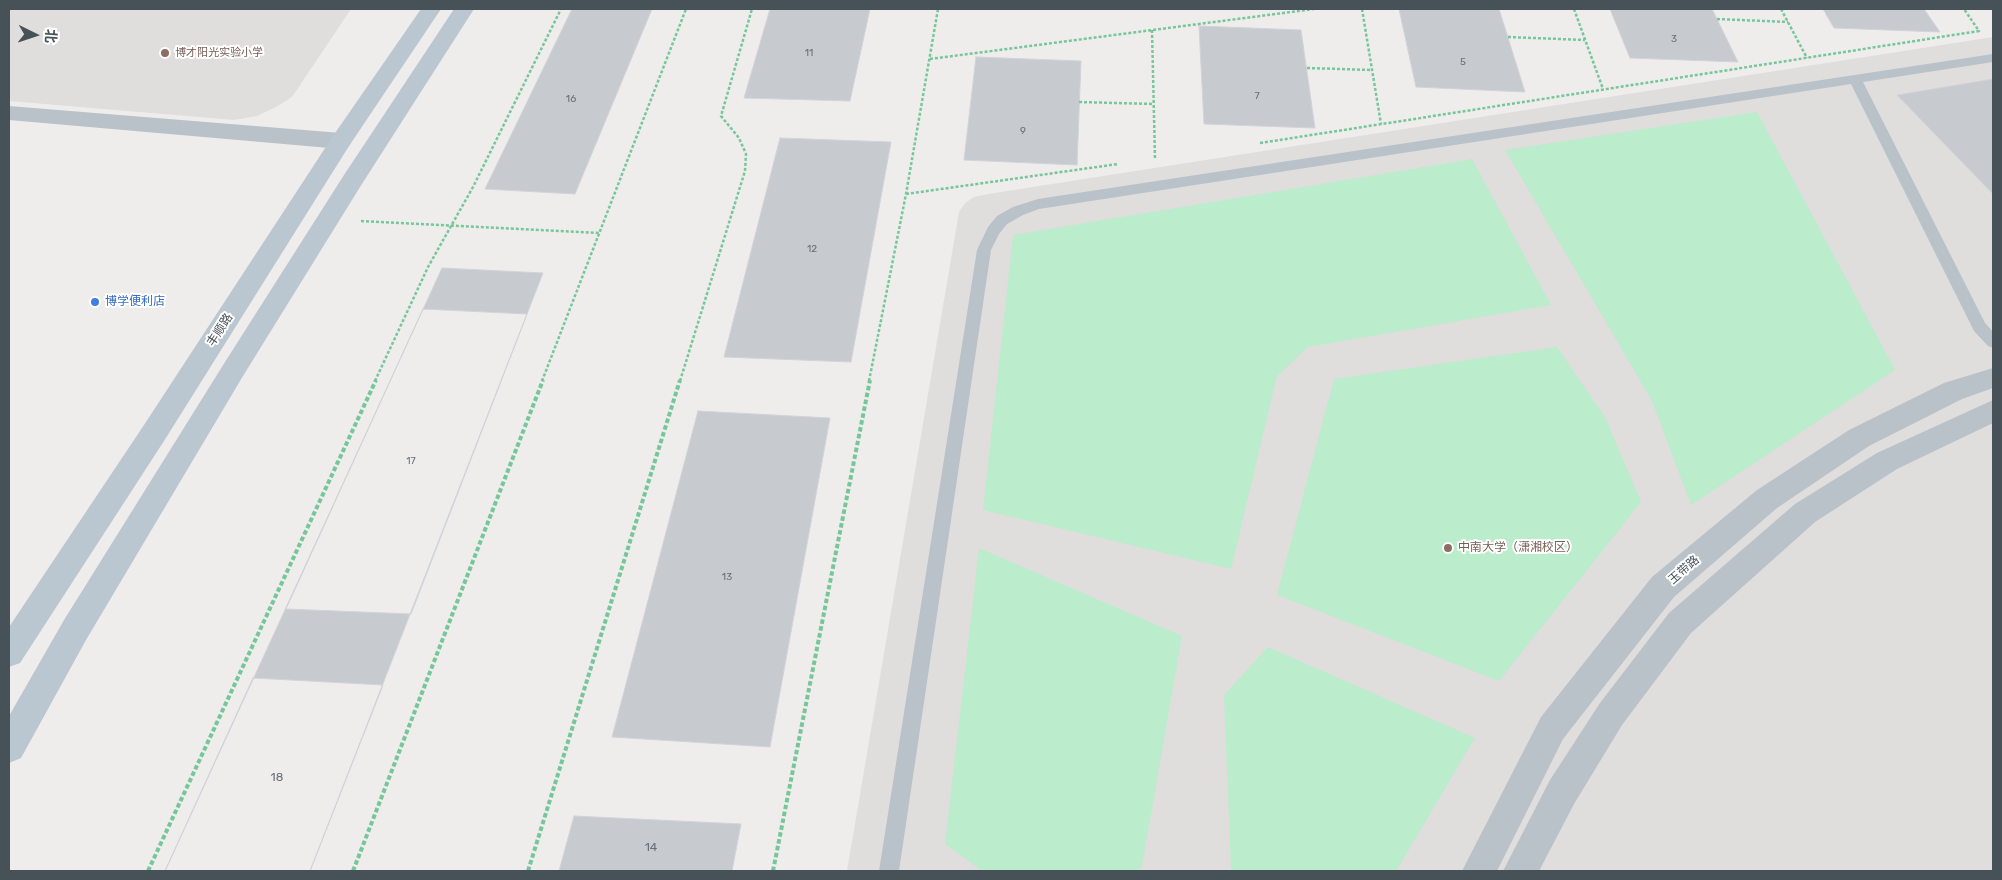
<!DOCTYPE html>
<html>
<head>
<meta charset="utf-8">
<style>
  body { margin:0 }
  #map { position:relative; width:2002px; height:880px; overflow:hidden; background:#efecec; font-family:Rubik,"Noto Sans SC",sans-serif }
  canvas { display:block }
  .frame { position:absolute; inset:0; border:10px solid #465158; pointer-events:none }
  .north { position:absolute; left:10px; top:10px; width:50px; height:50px; -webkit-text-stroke:4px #fff; paint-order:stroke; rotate:94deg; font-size:14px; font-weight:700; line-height:20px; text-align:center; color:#465158 }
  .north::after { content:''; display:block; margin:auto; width:18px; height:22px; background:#465158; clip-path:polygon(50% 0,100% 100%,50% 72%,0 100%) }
</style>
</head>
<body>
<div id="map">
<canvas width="2002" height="880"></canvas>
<div class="frame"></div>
<div class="north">北</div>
</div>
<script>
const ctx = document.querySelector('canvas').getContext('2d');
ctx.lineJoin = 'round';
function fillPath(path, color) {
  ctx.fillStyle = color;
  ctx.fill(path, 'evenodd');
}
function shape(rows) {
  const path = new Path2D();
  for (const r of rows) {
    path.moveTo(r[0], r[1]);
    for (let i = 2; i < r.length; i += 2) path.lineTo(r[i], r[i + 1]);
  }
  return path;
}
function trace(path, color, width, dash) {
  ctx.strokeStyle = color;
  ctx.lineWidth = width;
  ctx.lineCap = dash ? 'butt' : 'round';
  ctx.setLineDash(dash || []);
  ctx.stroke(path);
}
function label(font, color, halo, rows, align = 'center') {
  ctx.font = font + ' Rubik,"Noto Sans SC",sans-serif';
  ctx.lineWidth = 4;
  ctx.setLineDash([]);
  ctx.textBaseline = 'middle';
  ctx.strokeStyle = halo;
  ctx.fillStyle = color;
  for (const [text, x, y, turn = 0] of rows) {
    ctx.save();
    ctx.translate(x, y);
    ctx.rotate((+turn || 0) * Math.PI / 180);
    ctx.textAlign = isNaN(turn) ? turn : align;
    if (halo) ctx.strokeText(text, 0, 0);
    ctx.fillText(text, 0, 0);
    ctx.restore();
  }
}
fillPath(shape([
  [9,9,351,9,292,97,276,107,257,116,234,120,9,101],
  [1993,37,1993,871,847,871,959,212,965,203,974,197,988,194]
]), '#e0dddd');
fillPath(shape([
  [1757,112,1895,370,1691,505,1652,401,1505,150],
  [1472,159,1551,305,1308,347,1277,376,1231,569,983,510,1013,235],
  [1557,347,1605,417,1641,502,1499,681,1277,595,1334,379],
  [979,548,1182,636,1142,866,1138,871,983,871,945,844],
  [1268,647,1475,738,1396,871,1231,871,1224,695]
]), '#bbeccb');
const building = shape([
  [572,9,652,9,575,194,485,189,572,9],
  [770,9,870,9,850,101,744,98,770,9],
  [1399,9,1499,9,1525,92,1416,87,1399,9],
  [1610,9,1712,9,1738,62,1630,58,1610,9],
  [1823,9,1924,9,1940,32,1834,28,1823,9],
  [1199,26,1301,30,1315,128,1204,124,1199,26],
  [976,57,1081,61,1077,165,964,160,976,57],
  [1993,79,1993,194,1897,95,1993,79],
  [780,138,891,142,851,362,724,357,780,138],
  [442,268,543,273,310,871,165,871,442,268],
  [423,309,527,314,411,614,286,609,423,309],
  [698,411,830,418,770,747,612,737,698,411],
  [253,678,383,685,310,871,165,871,253,678],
  [574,816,741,824,732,871,559,871,574,816]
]);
fillPath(building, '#c7cacf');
trace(building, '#d0d3d8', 1);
trace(shape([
  [1362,9,1381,124],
  [1574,9,1603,89],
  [1781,9,1807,58],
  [1717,19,1788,22],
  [1152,30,1155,159],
  [1508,37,1585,40],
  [930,59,1314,9],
  [1307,68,1372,70],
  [1079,102,1154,104],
  [1260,143,1979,31,1964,9],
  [906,194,1118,164],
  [361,221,600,233],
  [375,381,428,267,473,187,561,9],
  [542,381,686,9],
  [680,381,745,171,746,154,739,138,721,116,752,9],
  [869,381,906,194,938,9]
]), '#75c799', 2.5, [3, 2]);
trace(shape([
  [148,871,376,380],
  [353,871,543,380],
  [528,871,680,380],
  [773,871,870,380]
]), '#75c799', 4, [4.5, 2.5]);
fillPath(shape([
  [1993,54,1993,62,1863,82,1985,323,1993,332,1993,348,1988,346,1974,331,1851,84,1039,209,1023,215,1007,224,999,234,991,250,899,871,879,871,977,250,988,227,997,216,1013,207,1038,199,1993,54]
]), '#b8c2c8');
fillPath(shape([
  [9,106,341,133,349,136,352,141,349,146,341,149,9,120,9,106],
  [1993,368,1993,388,1962,399,1869,446,1777,508,1674,597,1563,739,1497,871,1462,871,1541,717,1652,577,1757,490,1849,430,1944,383,1993,368],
  [1993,400,1993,423,1897,469,1815,522,1691,633,1622,725,1574,804,1539,871,1503,871,1550,780,1600,703,1669,613,1795,504,1877,453,1993,400]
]), '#b8c2c8');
fillPath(shape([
  [421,9,441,9,349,146,164,441,20,663,9,667,9,627,144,425,333,136,421,9],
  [454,9,474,9,360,187,243,376,86,640,21,758,9,763,9,716,64,620,225,362,344,175,454,9]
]), '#bac6d0');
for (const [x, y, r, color] of [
  [165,53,5,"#8d6e63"],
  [95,302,5,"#3f7fe0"],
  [1448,548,5,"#8d6e63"]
]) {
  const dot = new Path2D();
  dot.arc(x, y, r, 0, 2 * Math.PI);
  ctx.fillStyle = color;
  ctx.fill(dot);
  trace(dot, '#fff', 2);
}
label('10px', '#666f76', null, [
  ["3",1674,39],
  ["11",809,53],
  ["5",1463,62],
  ["7",1257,96],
  ["16",571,99],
  ["9",1023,131],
  ["12",812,249],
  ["17",411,461],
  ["13",727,577]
]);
label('11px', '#785e54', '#fff', [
  ["博才阳光实验小学",175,53]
], 'left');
label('12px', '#366cbe', '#fff', [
  ["博学便利店",105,302]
], 'left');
label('12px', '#465158', '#fff', [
  ["丰顺路",220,330,-57],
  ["玉带路",1684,570,-41]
]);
label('12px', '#785e54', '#fff', [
  ["中南大学（潇湘校区）",1458,548]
], 'left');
label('12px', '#666f76', null, [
  ["18",277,778],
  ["14",651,848]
]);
</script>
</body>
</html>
